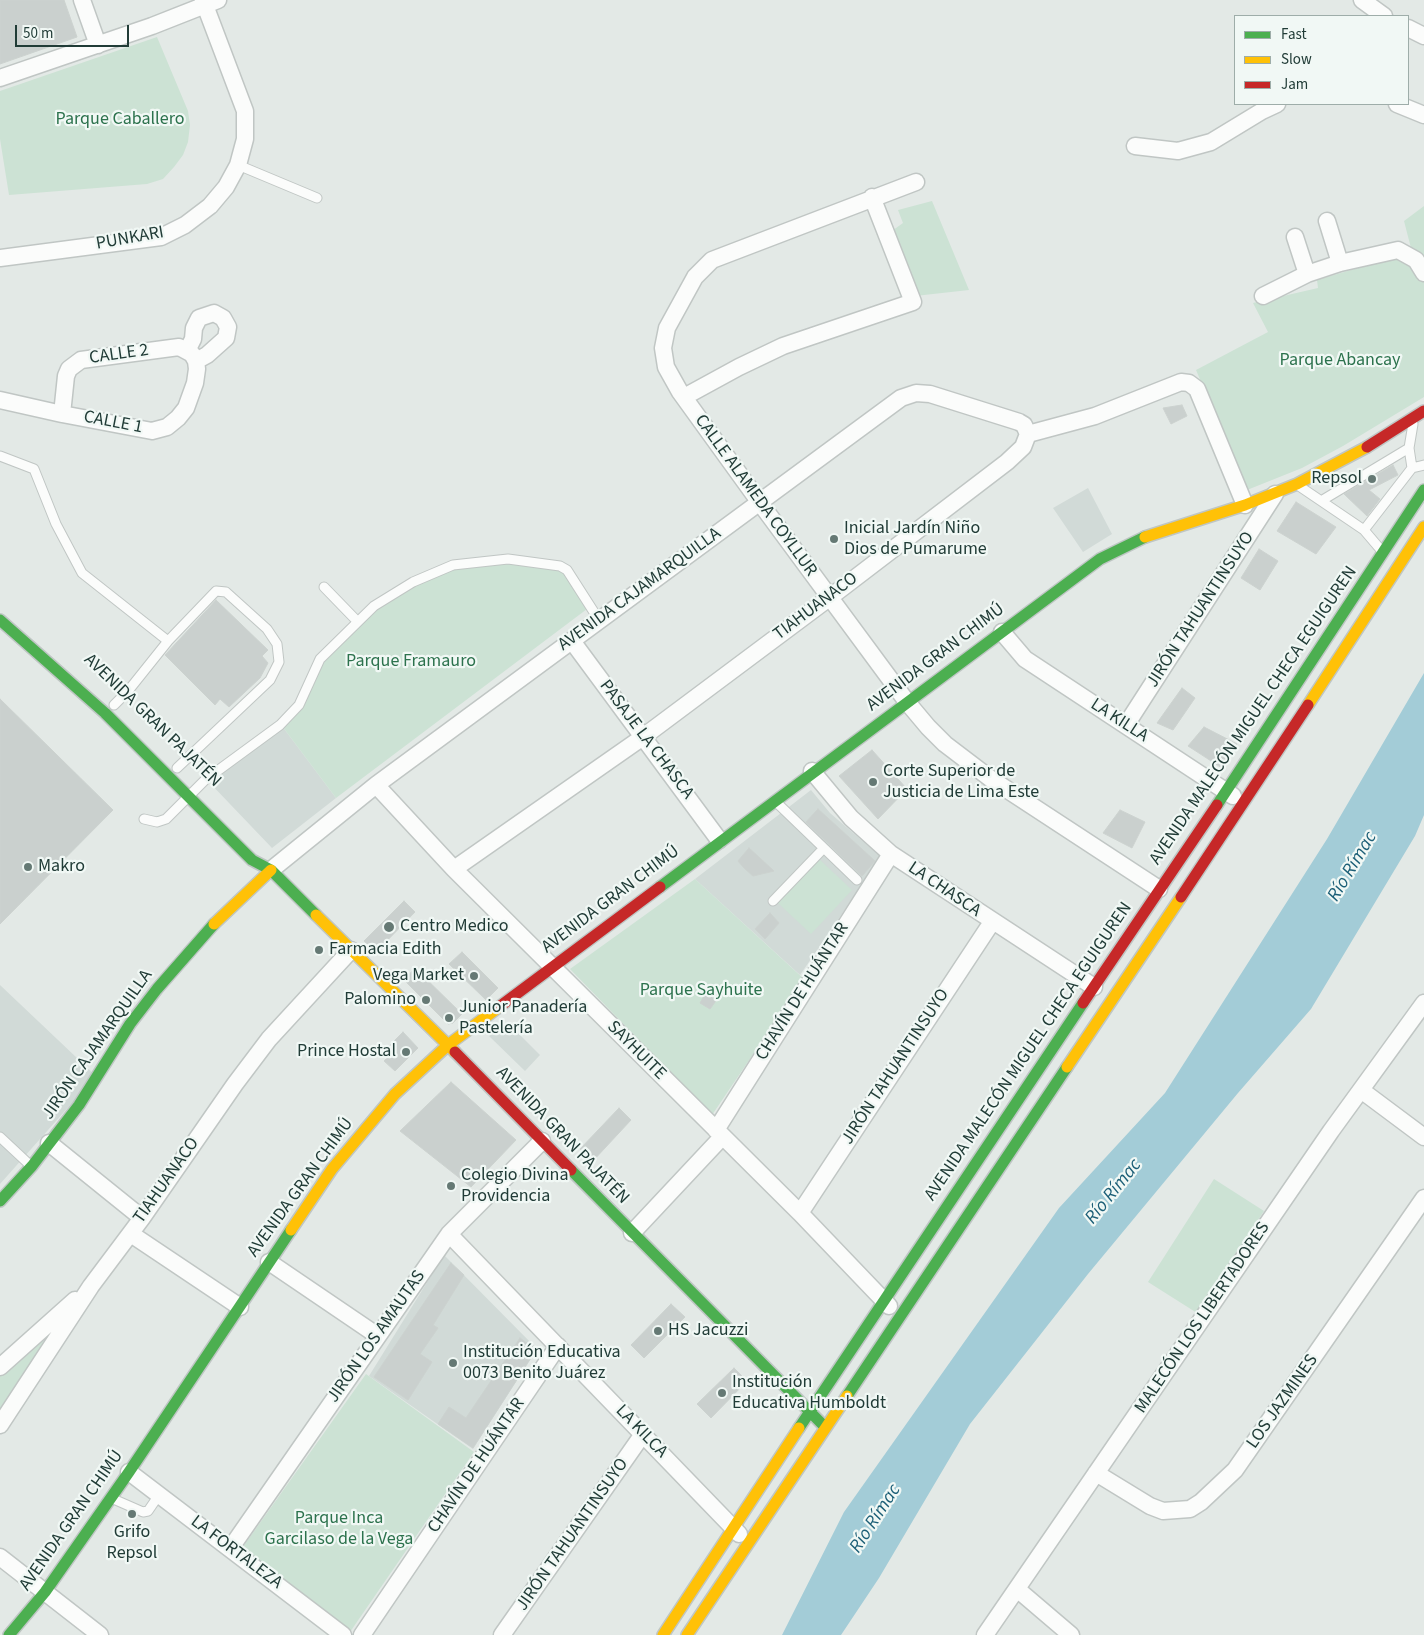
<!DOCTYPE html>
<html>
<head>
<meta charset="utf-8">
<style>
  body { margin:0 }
  #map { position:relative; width:1424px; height:1635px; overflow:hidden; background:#e3e9e6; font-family:"Source Sans 3",sans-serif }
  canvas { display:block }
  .legend { position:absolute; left:1234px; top:15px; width:175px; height:90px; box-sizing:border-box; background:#f1f8f5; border:1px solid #9eada9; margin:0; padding:6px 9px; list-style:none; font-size:15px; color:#213c37 }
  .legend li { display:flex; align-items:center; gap:10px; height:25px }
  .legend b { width:25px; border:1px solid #9eada9 }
  .scale { position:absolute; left:15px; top:25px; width:114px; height:22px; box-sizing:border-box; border:2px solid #213c37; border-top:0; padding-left:6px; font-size:15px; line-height:18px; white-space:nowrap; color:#213c37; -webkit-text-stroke:4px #f1f8f5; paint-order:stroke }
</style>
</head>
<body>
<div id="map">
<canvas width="1424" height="1635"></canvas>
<ul class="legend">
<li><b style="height:6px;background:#4caf50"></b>Fast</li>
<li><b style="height:6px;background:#ffc107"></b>Slow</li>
<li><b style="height:6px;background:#c62828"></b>Jam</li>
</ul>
<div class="scale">50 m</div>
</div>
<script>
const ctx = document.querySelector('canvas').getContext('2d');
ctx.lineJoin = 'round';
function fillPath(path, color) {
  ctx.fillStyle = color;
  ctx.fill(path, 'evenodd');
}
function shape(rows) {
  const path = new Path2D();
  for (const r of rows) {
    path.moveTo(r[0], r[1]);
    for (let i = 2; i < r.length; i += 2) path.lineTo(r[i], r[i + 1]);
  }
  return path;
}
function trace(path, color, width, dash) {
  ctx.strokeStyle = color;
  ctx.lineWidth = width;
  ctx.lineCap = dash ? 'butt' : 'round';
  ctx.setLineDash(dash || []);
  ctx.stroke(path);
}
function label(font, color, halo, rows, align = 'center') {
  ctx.font = font + ' "Source Sans 3",sans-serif';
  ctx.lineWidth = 4.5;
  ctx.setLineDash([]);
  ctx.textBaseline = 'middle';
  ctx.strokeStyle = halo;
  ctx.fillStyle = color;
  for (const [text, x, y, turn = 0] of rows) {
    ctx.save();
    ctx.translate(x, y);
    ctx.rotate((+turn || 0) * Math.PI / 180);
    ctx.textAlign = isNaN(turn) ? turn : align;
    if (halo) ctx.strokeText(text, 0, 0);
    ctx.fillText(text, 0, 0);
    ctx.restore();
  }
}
fillPath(shape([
  [1088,488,1112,534,1083,552,1053,508],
  [282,726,336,798,272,848,208,781],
  [811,790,830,813,881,857,800,975,695,879],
  [0,985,96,1076,0,1184],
  [507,1022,540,1055,525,1071,489,1036],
  [444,1255,537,1349,473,1449,369,1376]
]), '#d1dad7');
fillPath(shape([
  [157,37,188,111,190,125,188,142,183,155,174,167,163,179,147,184,9,195,0,139,0,91],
  [932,201,969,290,915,296,889,233,903,223,898,210],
  [1424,206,1424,397,1343,446,1302,468,1247,490,1196,370,1268,332,1253,303,1318,288,1317,280,1412,252,1404,221],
  [506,560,560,568,587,609,336,798,282,726,320,663,374,610,410,588,459,566],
  [819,859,852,890,811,934,778,903],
  [695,879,804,979,712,1115,570,969],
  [1214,1179,1264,1211,1197,1313,1148,1282],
  [38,1339,45,1342,0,1409,0,1376],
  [366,1374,474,1452,350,1632,240,1551]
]), '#cce2d4');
fillPath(shape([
  [1424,673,1424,815,1415,836,1311,1009,1238,1093,1088,1274,970,1424,879,1578,841,1635,782,1635,844,1512,1059,1208,1165,1093,1327,839]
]), '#a3ccd7');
const building = shape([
  [0,0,64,0,77,37,0,64,0,0],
  [1182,405,1187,416,1171,424,1163,408,1182,405],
  [1393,465,1398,475,1369,490,1380,499,1367,516,1344,494,1393,465],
  [1296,502,1336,527,1316,554,1277,531,1296,502],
  [1259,549,1278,561,1260,590,1241,578,1259,549],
  [216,600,268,650,262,656,268,663,260,678,229,707,220,699,215,705,165,655,216,600],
  [1182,688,1195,698,1173,730,1157,723,1182,688],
  [0,699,113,810,0,924,0,699],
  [1204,727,1237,744,1222,768,1188,746,1204,727],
  [872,750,907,789,878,819,839,776,872,750],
  [818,809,875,861,862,876,806,822,818,809],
  [1120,810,1145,822,1132,848,1103,833,1120,810],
  [749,848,774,871,753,876,744,868,738,861,749,848],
  [404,901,415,912,376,952,364,941,404,901],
  [770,913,779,923,765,939,755,929,770,913],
  [462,952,498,988,486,1000,449,964,462,952],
  [415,968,462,1014,453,1023,448,1024,404,980,415,968],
  [709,988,720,995,710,1009,700,1003,709,988],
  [403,1032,418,1048,395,1071,384,1061,388,1057,383,1052,403,1032],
  [451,1082,516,1140,471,1187,400,1131,451,1082],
  [619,1108,631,1120,592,1162,580,1149,619,1108],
  [451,1263,464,1275,433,1325,438,1328,420,1354,432,1362,408,1400,374,1377,451,1263],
  [671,1304,685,1317,644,1358,631,1345,671,1304],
  [520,1338,536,1350,473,1448,438,1424,449,1407,466,1418,520,1338],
  [734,1368,747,1381,711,1418,697,1404,734,1368]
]);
fillPath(building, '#cad0ce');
trace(building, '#ccd2cf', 1);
const lane = shape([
  [238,165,317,198],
  [1409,448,1412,468],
  [0,456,34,469,56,524,82,573,168,641],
  [1299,486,1364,530,1381,550],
  [1321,501,1409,448,1413,424],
  [1364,530,1412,468,1424,465],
  [324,587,357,621],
  [114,705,128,691,168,641,216,591,226,592,267,629,277,644,279,662,270,680,177,768],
  [776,802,857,880],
  [144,819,157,822,166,819,205,780,280,725,299,705,320,659,374,606,413,582,453,565,508,559,560,566,567,570,599,620],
  [773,901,823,849],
  [0,1137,31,1166],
  [111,1498,143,1512,148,1511,159,1495]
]);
const street = shape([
  [82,0,98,45],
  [1362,0,1384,16],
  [1408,28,1424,36],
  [0,78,152,26,218,0],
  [1397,104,1424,115],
  [1135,146,1178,151,1211,142,1262,111,1277,104],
  [916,182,712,260,695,277,667,328,663,348,666,367,680,392,766,511,907,702,928,727,945,744,991,779,1159,889],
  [1327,221,1340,263],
  [1295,237,1307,274],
  [0,258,161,237,185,225,210,206,226,187,238,165,245,139,245,111,203,0],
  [1263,296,1307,274,1340,263,1398,250,1416,260,1424,273],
  [187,351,193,339,194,328,199,318,214,313,223,318,228,327,226,338,207,355,196,361],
  [684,397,739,367,783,346,913,302,872,197],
  [0,400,62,414,152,431,167,427,178,418,186,408,195,383,197,369,196,361,192,354,179,347,81,360,69,369,66,376,62,414],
  [1002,632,1025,659,1233,796],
  [572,641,719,840],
  [1126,725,1275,494],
  [812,771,851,818,891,854,1094,987],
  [376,785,454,869,800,1213,889,1306],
  [454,869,643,737,829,598,1007,462,1023,447,1028,434,1095,416,1181,382,1189,383,1197,389,1245,505],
  [271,870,376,785,901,398,916,393,930,394,1019,422,1024,425,1028,434],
  [1361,1090,1424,1137],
  [716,1130,891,854],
  [49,1143,142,1218],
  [800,1213,992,922],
  [632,1233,722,1137],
  [131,1234,240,1307],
  [449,1234,739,1534],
  [269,1262,378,1336],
  [0,1367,75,1300],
  [0,1425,91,1286,142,1218,235,1084,269,1039,351,950],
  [129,1472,343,1635],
  [1096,1473,1150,1506,1163,1511,1190,1509,1201,1502,1235,1470,1424,1198],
  [230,1549,449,1234,542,1141],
  [0,1557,100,1635],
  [1017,1589,1071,1635],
  [362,1635,558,1346],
  [502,1635,643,1434],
  [985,1635,1331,1131,1424,1003]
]);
const fast = shape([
  [0,620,105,713,252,860,271,870,316,915],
  [1217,805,1424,490],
  [660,887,1100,559,1145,537],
  [571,1170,823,1425],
  [0,1201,32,1166,79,1105,130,1024,157,989,214,924],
  [847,1396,1067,1067],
  [799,1428,1083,1003],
  [9,1635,45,1592,129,1472,291,1230]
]);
const slow = shape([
  [1145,537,1245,505,1297,484,1367,447],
  [1308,705,1424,527],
  [316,915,455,1052],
  [214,924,271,870],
  [1067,1067,1181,897],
  [291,1230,332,1169,395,1094,448,1045,499,1007],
  [663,1635,799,1428],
  [687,1635,847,1396]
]);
const jam = shape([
  [1367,447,1424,411],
  [1181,897,1308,705],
  [1083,1003,1217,805],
  [499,1007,660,887],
  [455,1052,571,1170]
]);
trace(lane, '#c0c6c4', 11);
trace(street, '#c0c6c4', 19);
trace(fast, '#bfc6c4', 14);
trace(slow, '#bfc6c4', 14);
trace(jam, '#bfc6c4', 14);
trace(lane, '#fbfcfb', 9);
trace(street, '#fbfcfb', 16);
trace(fast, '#4caf50', 11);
trace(slow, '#ffc107', 11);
trace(jam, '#c62828', 11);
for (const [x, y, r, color] of [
  [1372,479,5,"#657974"],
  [834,539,5,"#657974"],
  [873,782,5,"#657974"],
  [28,867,5,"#657974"],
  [389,927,6,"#657974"],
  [319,950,5,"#657974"],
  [474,976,5,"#657974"],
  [426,1000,5,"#657974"],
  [449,1018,5,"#657974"],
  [406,1052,5,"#657974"],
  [451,1186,5,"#657974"],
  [658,1331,5,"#657974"],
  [453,1363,5,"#657974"],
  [722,1393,5,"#657974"],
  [132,1514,5,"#657974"]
]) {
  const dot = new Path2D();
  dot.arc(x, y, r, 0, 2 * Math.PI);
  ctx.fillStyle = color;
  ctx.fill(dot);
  trace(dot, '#f1f8f5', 2);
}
label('18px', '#2c724d', '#f1f8f5', [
  ["Parque Caballero",120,120],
  ["Parque Abancay",1340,361],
  ["Parque Framauro",411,662],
  ["Parque Sayhuite",701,991],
  ["Parque Inca",339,1519],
  ["Garcilaso de la Vega",339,1540]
]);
label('18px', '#213c37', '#f1f8f5', [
  ["PUNKARI",130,239,-10],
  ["CALLE 2",119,355,-8],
  ["CALLE 1",113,423,11],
  ["CALLE ALAMEDA COYLLUR",755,496,54],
  ["AVENIDA CAJAMARQUILLA",640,590,-36],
  ["TIAHUANACO",816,607,-37],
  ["JIRÓN TAHUANTINSUYO",1201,610,-57],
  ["AVENIDA GRAN CHIMÚ",936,658,-37],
  ["AVENIDA MALECÓN MIGUEL CHECA EGUIGUREN",1254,716,-56],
  ["AVENIDA GRAN PAJATÉN",152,721,44],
  ["LA KILLA",1119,721,33],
  ["PASAJE LA CHASCA",646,740,53],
  ["LA CHASCA",944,890,34],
  ["AVENIDA GRAN CHIMÚ",611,900,-37],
  ["CHAVÍN DE HUÁNTAR",803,992,-58],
  ["JIRÓN CAJAMARQUILLA",98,1045,-55],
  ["SAYHUITE",636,1051,45],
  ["AVENIDA MALECÓN MIGUEL CHECA EGUIGUREN",1029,1052,-56],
  ["JIRÓN TAHUANTINSUYO",896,1067,-57],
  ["AVENIDA GRAN PAJATÉN",562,1136,46],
  ["TIAHUANACO",167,1181,-55],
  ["AVENIDA GRAN CHIMÚ",301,1188,-54],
  ["MALECÓN LOS LIBERTADORES",1203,1318,-56],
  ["JIRÓN LOS AMAUTAS",377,1337,-55],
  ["LOS JAZMINES",1283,1402,-55],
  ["LA KILCA",641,1432,46],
  ["CHAVÍN DE HUÁNTAR",477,1466,-56],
  ["AVENIDA GRAN CHIMÚ",72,1521,-55],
  ["JIRÓN TAHUANTINSUYO",573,1535,-55],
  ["LA FORTALEZA",236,1553,37]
]);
label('18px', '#213c37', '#f1f8f5', [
  ["Repsol",1362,479,"right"],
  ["Inicial Jardín Niño",844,529],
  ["Dios de Pumarume",844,550],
  ["Corte Superior de",883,772],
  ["Justicia de Lima Este",883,793],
  ["Makro",38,867],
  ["Centro Medico",400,927],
  ["Farmacia Edith",329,950],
  ["Vega Market",464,976,"right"],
  ["Palomino",416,1000,"right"],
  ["Junior Panadería",459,1008],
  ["Pastelería",459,1029],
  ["Prince Hostal",396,1052,"right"],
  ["Colegio Divina",461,1176],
  ["Providencia",461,1197],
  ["HS Jacuzzi",668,1331],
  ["Institución Educativa",463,1353],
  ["0073 Benito Juárez",463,1374],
  ["Institución",732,1383],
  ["Educativa Humboldt",732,1404],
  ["Grifo",132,1533,"center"],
  ["Repsol",132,1554,"center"]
], 'left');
label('italic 19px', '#1c5f77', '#f1f8f5', [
  ["Río Rímac",1353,867,-59],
  ["Río Rímac",1114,1192,-51],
  ["Río Rímac",876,1519,-57]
]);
</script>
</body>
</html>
